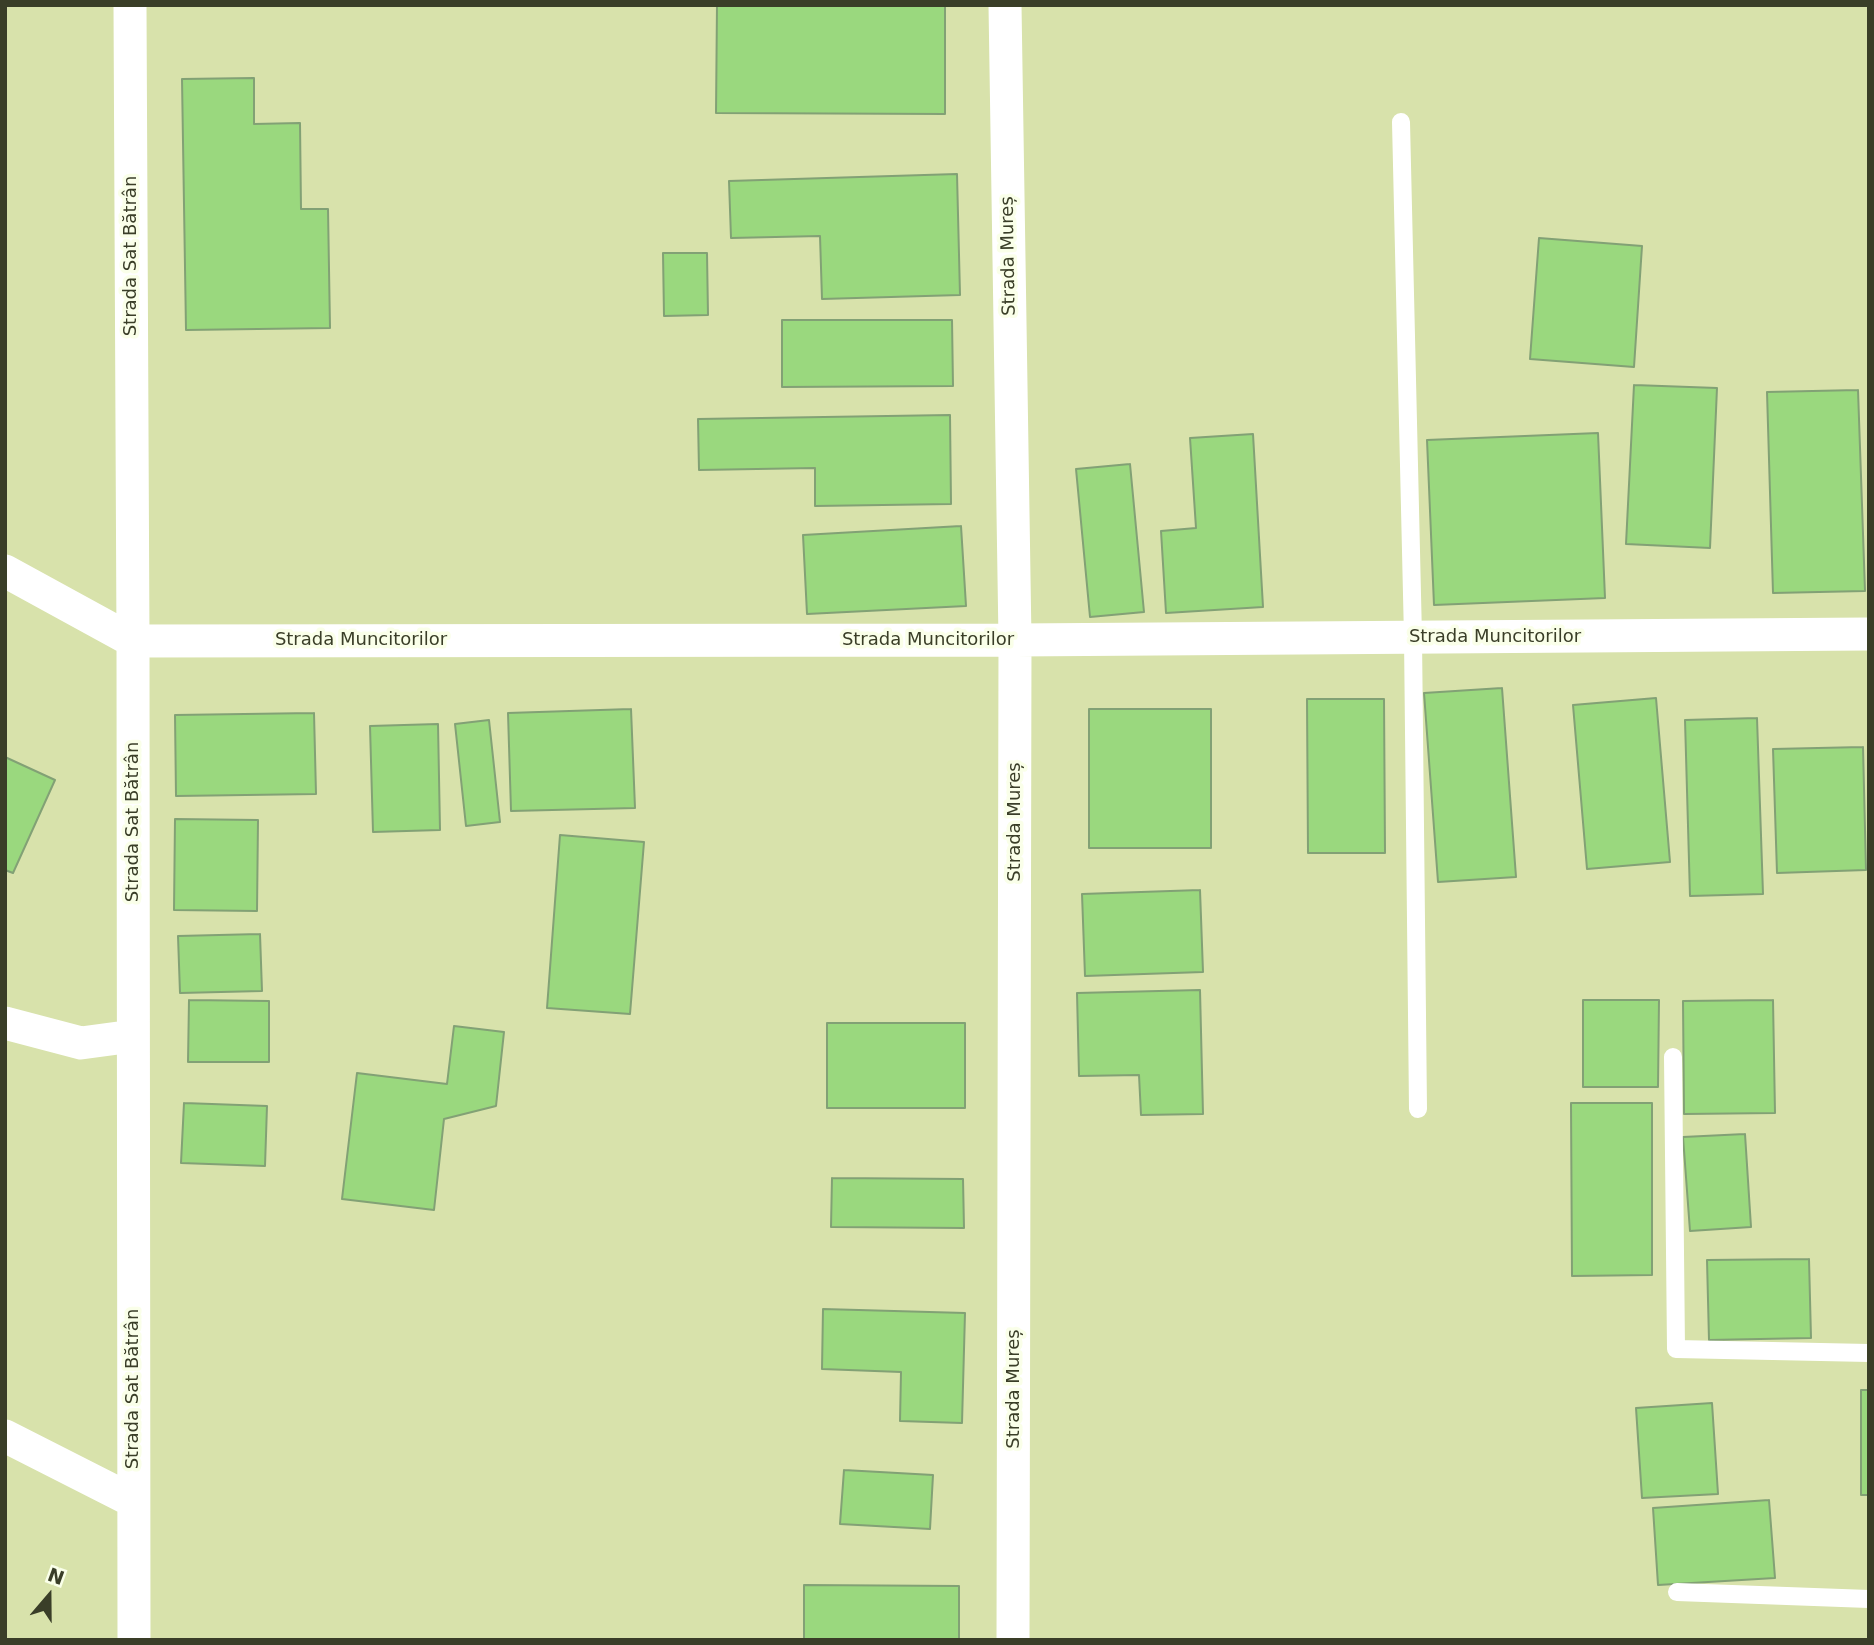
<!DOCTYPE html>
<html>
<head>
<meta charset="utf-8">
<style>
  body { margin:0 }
  #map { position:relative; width:1874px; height:1645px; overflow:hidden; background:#d8e2ab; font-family:"DejaVu Sans",sans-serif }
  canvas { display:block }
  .frame { position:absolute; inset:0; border:7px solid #3a3e28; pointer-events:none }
  .north { position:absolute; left:14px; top:1561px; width:70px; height:70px; -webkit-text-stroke:5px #faffe9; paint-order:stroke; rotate:20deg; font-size:19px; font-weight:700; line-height:28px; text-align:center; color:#3a3e28 }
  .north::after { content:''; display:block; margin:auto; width:24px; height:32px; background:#3a3e28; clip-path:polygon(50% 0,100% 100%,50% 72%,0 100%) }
</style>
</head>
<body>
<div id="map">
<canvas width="1874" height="1645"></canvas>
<div class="frame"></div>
<div class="north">N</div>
</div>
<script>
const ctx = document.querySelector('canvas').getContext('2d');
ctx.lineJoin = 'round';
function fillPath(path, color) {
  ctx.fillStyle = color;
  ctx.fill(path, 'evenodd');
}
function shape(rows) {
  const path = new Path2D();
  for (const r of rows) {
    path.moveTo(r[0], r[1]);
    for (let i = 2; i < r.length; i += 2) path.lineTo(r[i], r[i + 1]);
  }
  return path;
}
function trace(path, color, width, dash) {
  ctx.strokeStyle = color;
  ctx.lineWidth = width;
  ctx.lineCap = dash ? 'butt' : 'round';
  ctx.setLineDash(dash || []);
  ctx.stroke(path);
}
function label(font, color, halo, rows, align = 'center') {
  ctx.font = font + ' "DejaVu Sans",sans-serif';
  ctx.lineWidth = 7;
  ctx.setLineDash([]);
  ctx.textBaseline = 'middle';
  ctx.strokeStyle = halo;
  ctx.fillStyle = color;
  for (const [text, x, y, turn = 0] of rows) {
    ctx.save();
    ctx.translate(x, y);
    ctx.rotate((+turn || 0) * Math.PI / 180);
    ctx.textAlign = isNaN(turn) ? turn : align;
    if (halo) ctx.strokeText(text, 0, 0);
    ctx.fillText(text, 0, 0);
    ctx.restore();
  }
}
const building = shape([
  [717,5,945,5,945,114,716,113,717,5],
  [254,78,254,124,300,123,301,209,328,209,330,328,186,330,182,79,254,78],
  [957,174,960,295,822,299,820,236,731,238,729,181,957,174],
  [1539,238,1642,246,1634,367,1530,359,1539,238],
  [663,253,707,253,708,315,664,316,663,253],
  [782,320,952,320,953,386,782,387,782,320],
  [1634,385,1717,388,1710,548,1626,544,1634,385],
  [1858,390,1865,591,1773,593,1767,392,1858,390],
  [950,415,951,504,815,506,815,468,699,470,698,419,950,415],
  [1598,433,1605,598,1434,605,1427,440,1598,433],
  [1253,434,1263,607,1166,613,1161,531,1196,528,1190,438,1253,434],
  [1130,464,1144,612,1090,617,1076,469,1130,464],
  [961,526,966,606,807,614,803,535,961,526],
  [1502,688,1516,877,1438,882,1424,693,1502,688],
  [1656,698,1670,862,1587,869,1573,705,1656,698],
  [1307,699,1384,699,1385,853,1308,853,1307,699],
  [631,709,635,808,511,811,508,713,631,709],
  [1089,709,1211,709,1211,848,1089,848,1089,709],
  [314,713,316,794,176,796,175,715,314,713],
  [1757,718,1763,894,1690,896,1685,720,1757,718],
  [489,720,500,822,466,826,455,724,489,720],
  [438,724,440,830,373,832,370,726,438,724],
  [1863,747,1866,870,1777,873,1773,749,1863,747],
  [5,757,55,780,13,873,5,870,5,757],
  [175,819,258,820,257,911,174,910,175,819],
  [560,835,644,842,630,1014,547,1008,560,835],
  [1200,890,1203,972,1085,976,1082,894,1200,890],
  [260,934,262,991,180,993,178,936,260,934],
  [1200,990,1203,1114,1141,1115,1139,1075,1079,1076,1077,993,1200,990],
  [189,1000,269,1001,269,1062,188,1062,189,1000],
  [1583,1000,1659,1000,1658,1087,1583,1087,1583,1000],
  [1773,1000,1775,1113,1684,1114,1683,1001,1773,1000],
  [827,1023,965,1023,965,1108,827,1108,827,1023],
  [454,1026,504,1032,496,1106,444,1119,434,1210,342,1199,357,1073,447,1084,454,1026],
  [184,1103,267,1106,265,1166,181,1163,184,1103],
  [1571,1103,1652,1103,1652,1275,1572,1276,1571,1103],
  [1745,1134,1751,1227,1690,1231,1683,1137,1745,1134],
  [832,1178,963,1179,964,1228,831,1227,832,1178],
  [1809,1259,1811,1338,1709,1340,1707,1260,1809,1259],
  [823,1309,965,1313,962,1423,900,1421,901,1372,822,1369,823,1309],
  [1861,1390,1869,1390,1869,1495,1861,1495,1861,1390],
  [1712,1403,1718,1494,1642,1498,1636,1408,1712,1403],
  [844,1470,933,1475,930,1529,840,1524,844,1470],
  [1769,1500,1775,1578,1658,1585,1653,1508,1769,1500],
  [804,1585,959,1586,959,1640,804,1640,804,1585]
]);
fillPath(building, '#9ad87e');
trace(building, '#82a175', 2);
trace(shape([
  [1401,122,1413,637,1418,1109],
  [1673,1057,1676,1349,1869,1353],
  [1677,1592,1869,1599]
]), '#fff', 18);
trace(shape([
  [130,5,133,641,134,1640],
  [1005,5,1015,640,1013,1640],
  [5,571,133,641,1015,640,1869,634],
  [5,1023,81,1043,133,1036],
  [5,1436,133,1501]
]), '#fff', 33);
label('18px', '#3a3e28', '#faffe9', [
  ["Strada Sat Bătrân",131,256,-90],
  ["Strada Mureș",1009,256,-91],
  ["Strada Muncitorilor",1495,637],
  ["Strada Muncitorilor",361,640],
  ["Strada Muncitorilor",928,640],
  ["Strada Sat Bătrân",133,822,-90],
  ["Strada Mureș",1015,822,-90],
  ["Strada Sat Bătrân",133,1389,-90],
  ["Strada Mureș",1014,1389,-90]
]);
</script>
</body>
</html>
